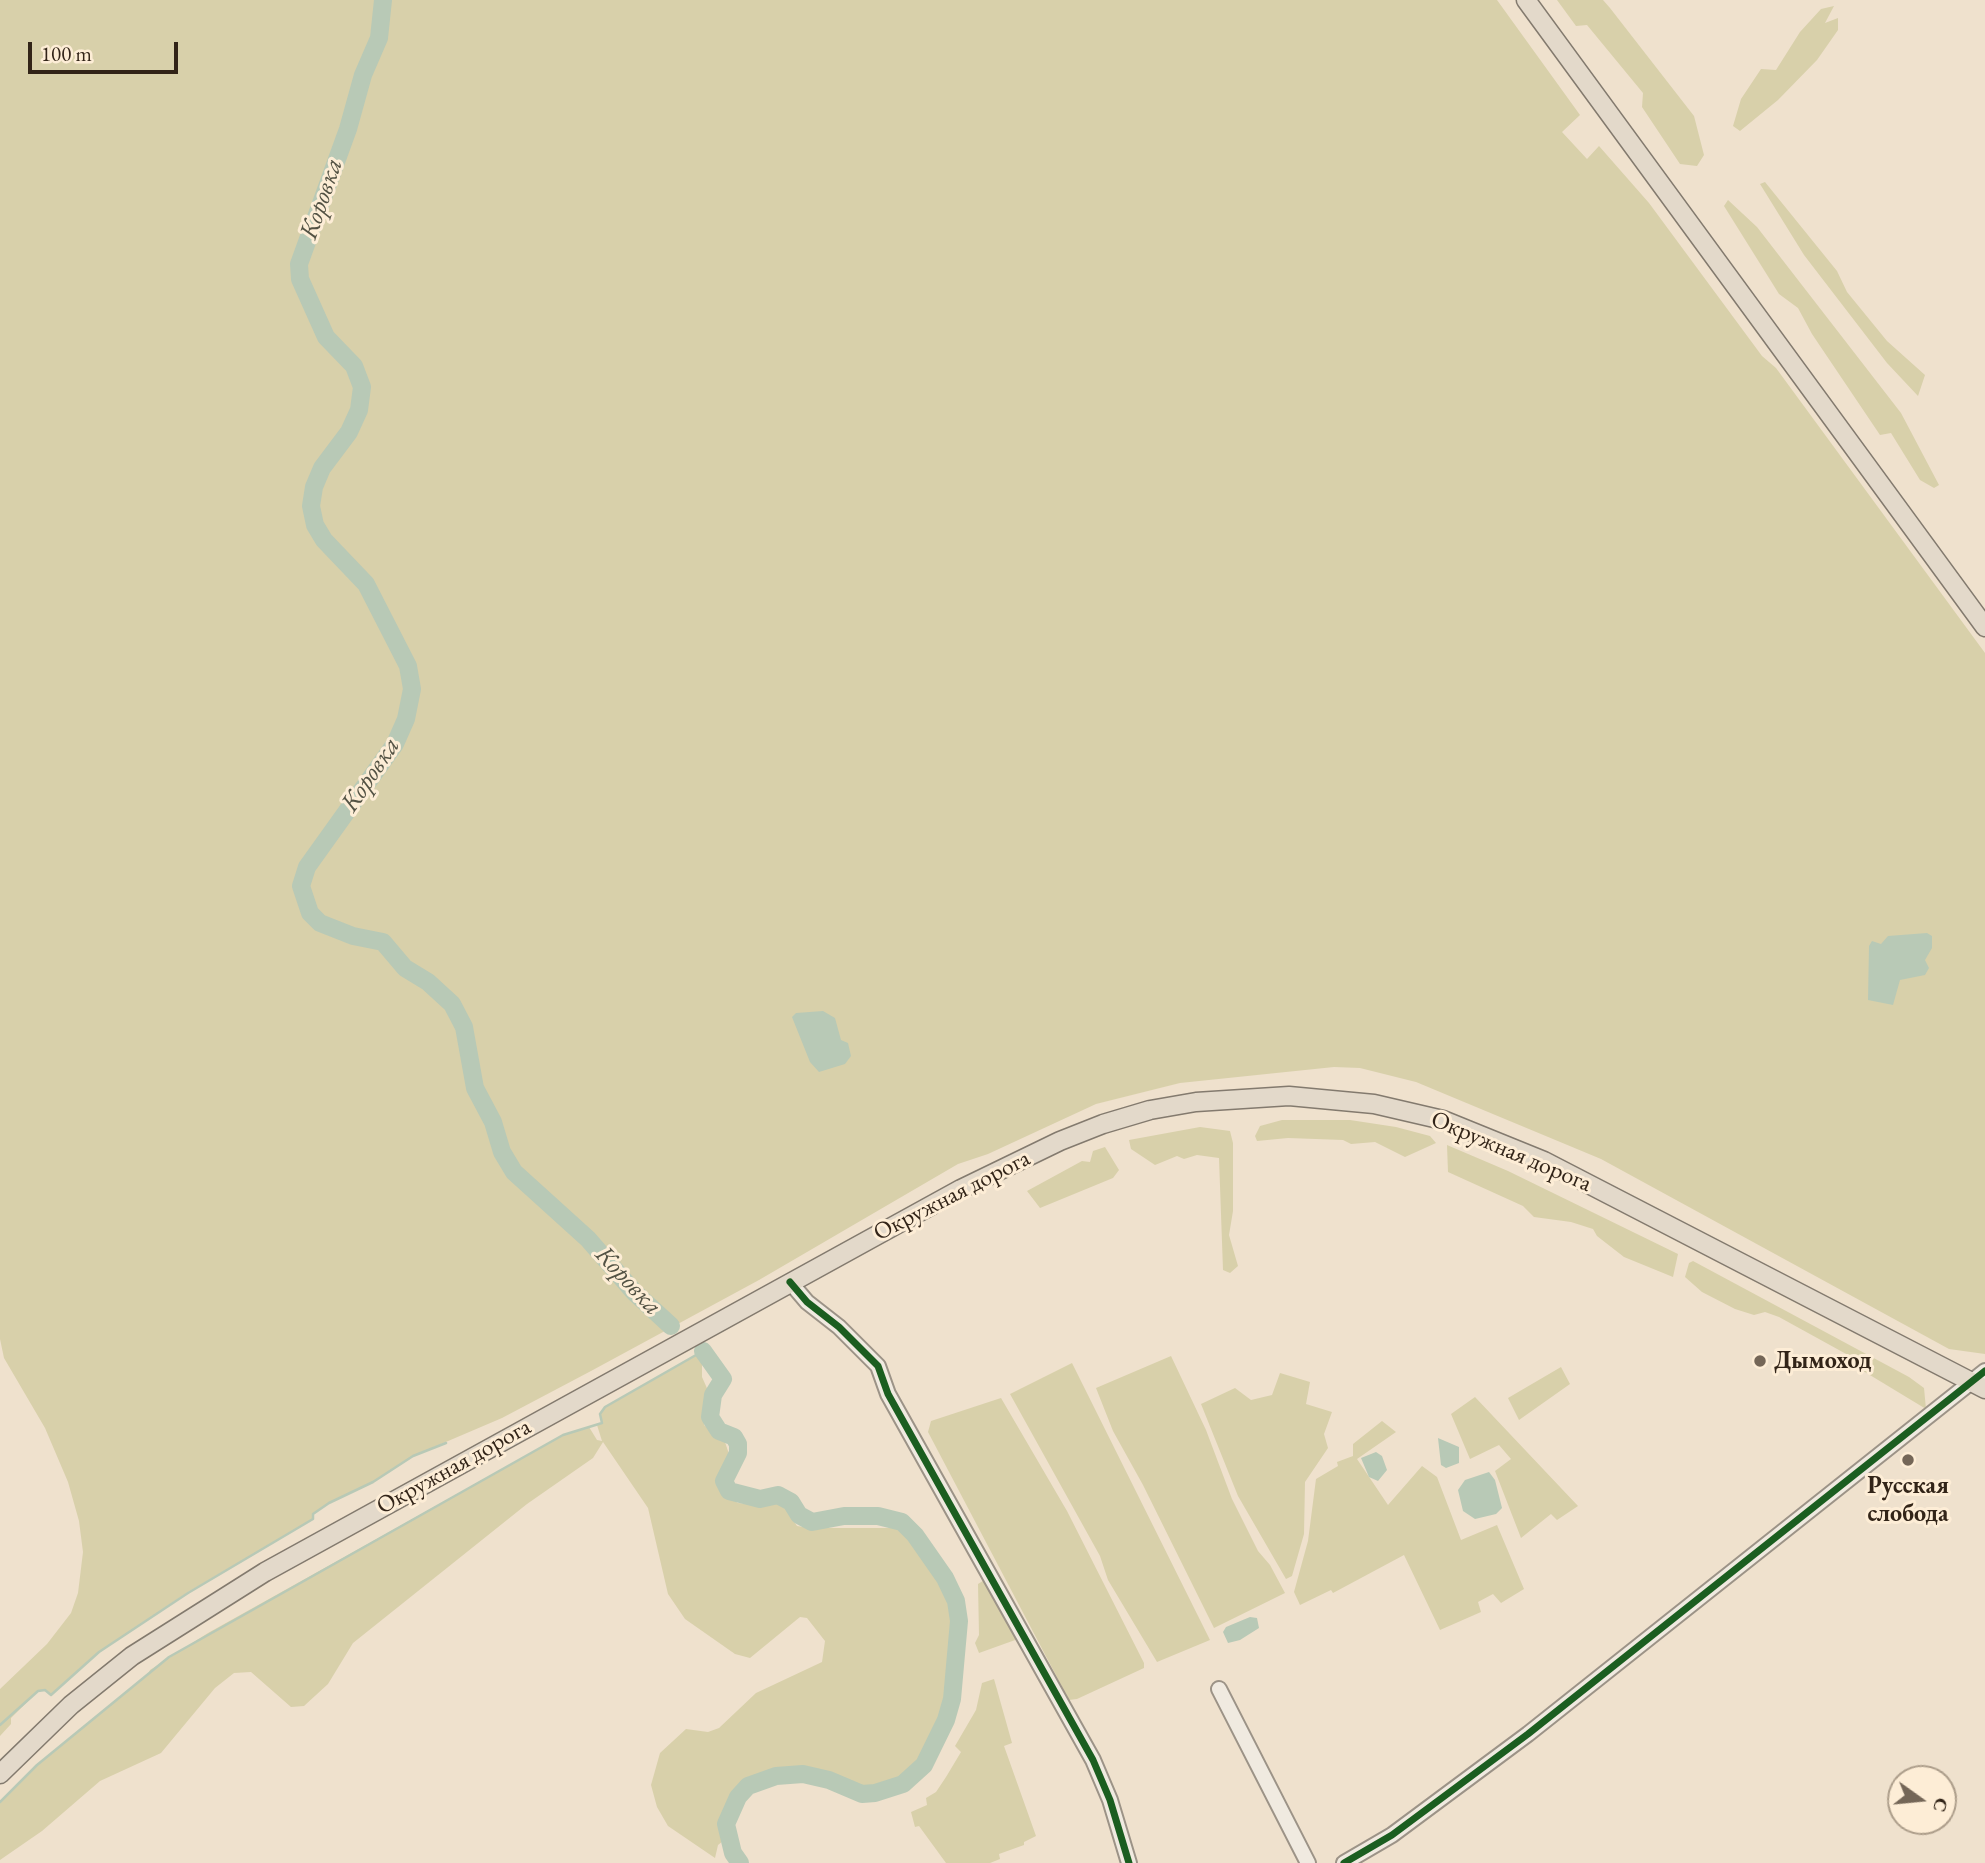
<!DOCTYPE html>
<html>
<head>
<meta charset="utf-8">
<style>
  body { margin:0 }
  #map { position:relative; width:1985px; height:1863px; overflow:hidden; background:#efe1cd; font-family:"EB Garamond",serif }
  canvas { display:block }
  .north { position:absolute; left:1887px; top:1765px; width:70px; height:70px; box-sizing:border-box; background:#fdedd6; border:2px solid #ac9d8a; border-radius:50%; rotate:105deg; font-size:19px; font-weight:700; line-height:28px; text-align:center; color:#322418 }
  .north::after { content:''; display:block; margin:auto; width:24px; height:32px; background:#746657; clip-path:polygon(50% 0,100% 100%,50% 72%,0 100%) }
  .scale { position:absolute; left:28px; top:42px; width:150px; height:32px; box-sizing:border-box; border:4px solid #322418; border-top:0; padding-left:9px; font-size:21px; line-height:24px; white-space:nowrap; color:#322418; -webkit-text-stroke:5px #fdedd6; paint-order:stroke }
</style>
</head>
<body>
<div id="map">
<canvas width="1985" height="1863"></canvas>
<div class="north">С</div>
<div class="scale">100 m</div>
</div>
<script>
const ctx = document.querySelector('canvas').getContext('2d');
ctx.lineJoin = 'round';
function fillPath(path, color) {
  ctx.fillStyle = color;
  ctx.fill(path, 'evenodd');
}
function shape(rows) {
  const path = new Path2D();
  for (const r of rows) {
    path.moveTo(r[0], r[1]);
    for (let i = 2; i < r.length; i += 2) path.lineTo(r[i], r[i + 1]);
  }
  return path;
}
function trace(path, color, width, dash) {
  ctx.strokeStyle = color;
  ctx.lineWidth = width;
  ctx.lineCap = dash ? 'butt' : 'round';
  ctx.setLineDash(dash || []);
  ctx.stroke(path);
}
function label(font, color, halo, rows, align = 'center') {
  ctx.font = font + ' "EB Garamond",serif';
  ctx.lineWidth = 6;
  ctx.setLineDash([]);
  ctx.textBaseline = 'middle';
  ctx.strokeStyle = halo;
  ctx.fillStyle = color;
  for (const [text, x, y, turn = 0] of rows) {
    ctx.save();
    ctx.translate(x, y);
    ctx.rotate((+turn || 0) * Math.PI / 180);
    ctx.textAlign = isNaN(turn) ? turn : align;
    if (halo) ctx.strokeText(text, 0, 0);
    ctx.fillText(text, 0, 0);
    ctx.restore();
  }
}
fillPath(shape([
  [0,0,1497,0,1580,115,1562,132,1587,159,1599,146,1649,203,1762,356,1776,368,1985,653,1985,1354,1949,1349,1601,1159,1416,1082,1360,1068,1334,1067,1180,1083,1096,1104,988,1154,958,1164,759,1280,591,1371,502,1418,413,1456,373,1482,329,1503,313,1514,313,1519,188,1592,99,1652,51,1695,45,1690,38,1691,11,1718,11,1724,0,1736,0,1689,47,1644,71,1613,78,1593,83,1552,79,1521,68,1482,45,1428,4,1358,0,1339],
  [1557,0,1603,0,1610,8,1694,116,1704,155,1697,166,1680,164,1642,107,1643,93,1587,25,1576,26],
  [1834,6,1825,23,1838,18,1838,30,1817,60,1778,100,1740,131,1733,126,1741,99,1761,69,1776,70,1800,32,1821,9],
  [1765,182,1837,271,1847,292,1887,341,1925,375,1918,396,1887,363,1804,255,1760,184],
  [1728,200,1757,227,1901,413,1939,485,1934,488,1920,480,1891,433,1880,435,1812,334,1798,308,1779,294,1724,206],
  [1282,1120,1350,1120,1396,1127,1430,1136,1436,1143,1405,1157,1375,1142,1351,1144,1343,1140,1288,1138,1257,1141,1255,1136,1260,1126],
  [1200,1127,1230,1131,1233,1143,1233,1211,1229,1235,1238,1266,1230,1273,1223,1270,1219,1158,1197,1155,1184,1159,1177,1156,1155,1165,1131,1149,1129,1140],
  [1447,1145,1508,1171,1678,1254,1673,1277,1624,1257,1597,1236,1593,1229,1571,1222,1534,1217,1523,1206,1448,1172],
  [1105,1147,1119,1170,1113,1178,1040,1208,1027,1191,1082,1161,1090,1162,1093,1151],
  [1693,1261,1909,1377,1924,1388,1926,1409,1855,1366,1848,1355,1779,1317,1765,1312,1754,1315,1735,1309,1702,1292,1685,1277,1689,1263],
  [703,1351,706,1359,702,1365,702,1377,710,1395,704,1425,725,1442,730,1457,727,1468,718,1479,719,1490,738,1503,768,1506,775,1502,784,1506,797,1526,810,1528,898,1528,908,1537,945,1592,954,1615,956,1636,947,1698,929,1743,914,1766,900,1779,888,1787,868,1792,823,1773,800,1769,776,1769,754,1778,731,1799,720,1818,723,1841,718,1845,715,1858,668,1826,657,1807,651,1785,660,1753,686,1729,708,1732,719,1728,756,1693,822,1662,825,1641,807,1618,800,1617,750,1658,735,1654,685,1619,668,1594,648,1508,603,1442,593,1458,527,1504,353,1643,328,1684,304,1706,291,1707,251,1672,234,1673,215,1688,161,1753,100,1781,42,1831,0,1860,0,1802,37,1765,147,1676,150,1670,208,1633,563,1435,589,1427,597,1440,602,1441,597,1425,602,1423,600,1414,605,1407],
  [1171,1356,1206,1430,1232,1499,1258,1551,1270,1565,1285,1593,1214,1628,1143,1485,1113,1431,1096,1388],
  [1072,1363,1210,1640,1157,1662,1108,1580,1100,1556,1010,1394],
  [1561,1367,1570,1384,1519,1420,1508,1398],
  [1280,1373,1310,1382,1306,1404,1332,1412,1324,1434,1328,1448,1305,1482,1304,1534,1292,1576,1286,1579,1238,1496,1201,1404,1235,1388,1251,1400,1272,1395],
  [1475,1397,1578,1506,1557,1520,1551,1514,1521,1538,1495,1471,1511,1459,1499,1445,1470,1459,1451,1414],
  [1001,1398,1067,1511,1144,1663,1144,1668,1077,1699,1069,1700,928,1432,931,1421],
  [1382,1421,1396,1432,1357,1459,1388,1505,1422,1466,1437,1477,1461,1540,1497,1525,1524,1589,1501,1603,1493,1594,1478,1602,1481,1612,1440,1630,1404,1555,1333,1593,1331,1590,1300,1605,1294,1592,1308,1541,1316,1479,1338,1466,1337,1462,1353,1456,1353,1444],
  [986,1579,1018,1639,979,1653,975,1643,979,1635,978,1584],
  [994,1679,1012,1743,1004,1746,1036,1836,1024,1842,1024,1845,999,1854,1000,1859,990,1863,946,1863,919,1826,915,1827,911,1812,927,1805,926,1798,936,1792,946,1777,961,1752,955,1746,976,1710,982,1683]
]), '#d8d0aa');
fillPath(shape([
  [1927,933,1932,936,1932,948,1925,960,1929,968,1925,975,1900,980,1893,1005,1868,1000,1869,946,1872,941,1881,944,1888,936],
  [823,1011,835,1018,841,1040,848,1043,851,1056,845,1064,819,1072,810,1062,792,1017,796,1013],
  [1438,1438,1459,1447,1459,1463,1446,1468,1441,1465],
  [1376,1452,1382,1456,1387,1470,1378,1481,1369,1477,1361,1458],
  [1489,1472,1495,1480,1502,1508,1496,1514,1475,1519,1463,1511,1458,1490,1465,1480],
  [1250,1617,1257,1618,1259,1628,1240,1640,1228,1643,1223,1632,1226,1627]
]), '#b8c9b6');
trace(shape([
  [0,1725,38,1691,45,1690,51,1695,99,1652,188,1593,313,1519,313,1514,329,1503,373,1482,413,1456,446,1443],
  [0,1802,37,1765,169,1657,563,1435,602,1423,600,1414,605,1407,703,1351]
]), '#b8c9b6', 2.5);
trace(shape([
  [383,0,379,38,363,75,348,129,299,264,300,279,326,337,354,366,362,387,359,410,349,432,322,468,314,487,311,506,315,525,324,540,366,584,408,666,412,689,406,719,395,744,307,867,301,886,310,913,320,923,353,936,383,942,405,968,428,982,452,1004,464,1027,475,1088,493,1122,502,1152,514,1172,588,1239,634,1292,671,1326],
  [703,1351,723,1379,713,1395,710,1417,719,1431,734,1437,738,1444,738,1453,724,1481,729,1491,760,1499,778,1495,791,1502,799,1515,812,1522,844,1516,878,1516,902,1522,915,1535,945,1578,956,1601,959,1621,952,1699,946,1720,924,1765,903,1784,875,1793,862,1794,829,1780,803,1774,776,1776,748,1786,738,1797,726,1824,733,1853,740,1863]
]), '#b8c9b6', 18);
const minor = shape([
  [790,1282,807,1302,839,1327,878,1366,888,1394,1093,1760,1110,1800,1129,1863],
  [1219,1689,1308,1863],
  [1344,1863,1392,1835,1528,1734,1985,1371]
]);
const major = shape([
  [1526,0,1985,627],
  [0,1774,71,1705,132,1656,265,1572,961,1189,1060,1141,1103,1124,1150,1110,1196,1102,1289,1096,1374,1104,1443,1120,1544,1161,1985,1389]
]);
trace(minor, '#9c9387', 18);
trace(major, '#837a6e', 21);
trace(minor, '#f0eae0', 14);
trace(major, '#e3d9ca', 18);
trace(shape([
  [790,1282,807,1302,839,1327,878,1366,888,1394,1093,1760,1110,1800,1129,1863],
  [1344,1863,1392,1835,1528,1734,1985,1371]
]), '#1b5e20', 7);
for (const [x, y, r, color] of [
  [1760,1361,7,"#746657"],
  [1908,1460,7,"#746657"]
]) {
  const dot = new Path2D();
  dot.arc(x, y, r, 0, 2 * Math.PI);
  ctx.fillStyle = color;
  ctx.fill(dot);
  trace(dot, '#fdedd6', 2.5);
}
label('24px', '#322418', '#fdedd6', [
  ["Окружная дорога",1511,1152,23],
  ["Окружная дорога",952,1196,-27],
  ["Окружная дорога",454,1467,-29]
]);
label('bold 24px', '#322418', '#fdedd6', [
  ["Дымоход",1774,1361],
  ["Русская",1908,1486,"center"],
  ["слобода",1908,1514,"center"]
], 'left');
label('italic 26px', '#535244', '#fdedd6', [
  ["Коровка",322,199,-71],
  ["Коровка",371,775,-56],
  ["Коровка",628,1281,47]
]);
</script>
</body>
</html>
